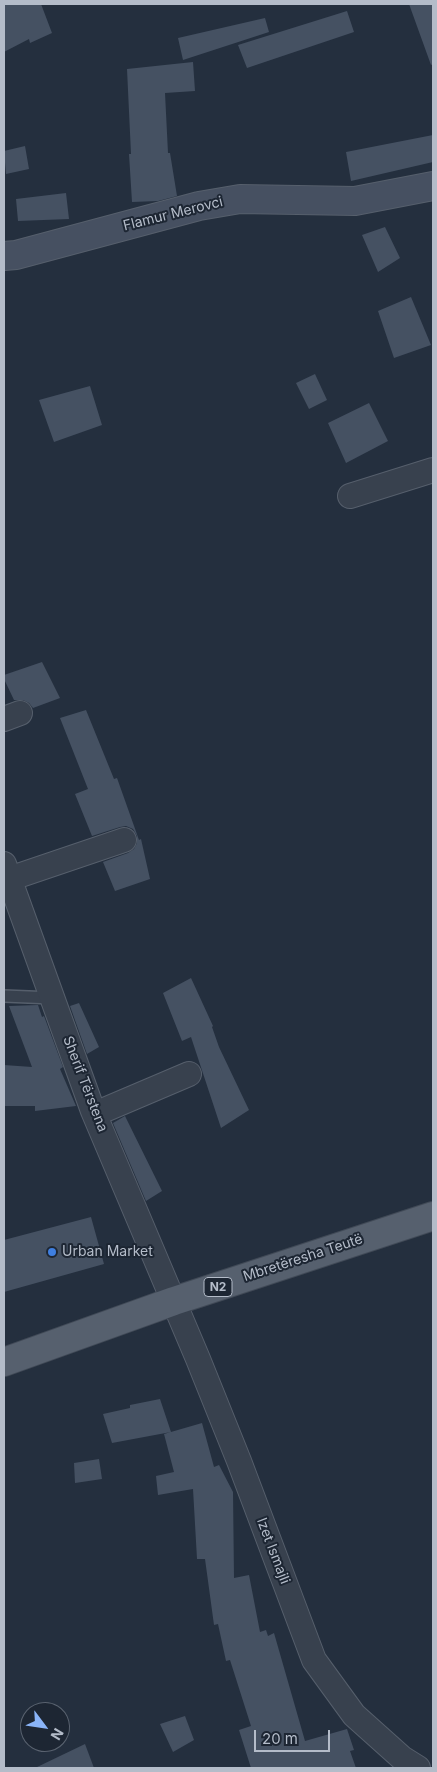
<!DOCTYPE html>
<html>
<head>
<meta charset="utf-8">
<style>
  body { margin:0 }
  #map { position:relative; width:437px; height:1772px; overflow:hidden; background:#242f3e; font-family:Inter,sans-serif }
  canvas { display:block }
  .frame { position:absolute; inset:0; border:5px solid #b4bcc9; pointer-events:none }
  .north { position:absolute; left:20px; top:1702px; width:50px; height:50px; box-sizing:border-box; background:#1d2633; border:1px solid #59626f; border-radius:50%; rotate:121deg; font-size:14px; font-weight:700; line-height:20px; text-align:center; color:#b4bcc9 }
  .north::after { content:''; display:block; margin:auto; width:18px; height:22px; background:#8ab4f8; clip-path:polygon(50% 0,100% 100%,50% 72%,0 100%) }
  .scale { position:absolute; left:254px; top:1730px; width:76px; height:22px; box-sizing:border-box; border:2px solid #b4bcc9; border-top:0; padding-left:6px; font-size:15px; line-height:18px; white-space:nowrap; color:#b4bcc9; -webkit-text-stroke:4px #1d2633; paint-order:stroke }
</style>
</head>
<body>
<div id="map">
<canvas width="437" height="1772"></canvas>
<div class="frame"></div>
<div class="north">N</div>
<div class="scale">20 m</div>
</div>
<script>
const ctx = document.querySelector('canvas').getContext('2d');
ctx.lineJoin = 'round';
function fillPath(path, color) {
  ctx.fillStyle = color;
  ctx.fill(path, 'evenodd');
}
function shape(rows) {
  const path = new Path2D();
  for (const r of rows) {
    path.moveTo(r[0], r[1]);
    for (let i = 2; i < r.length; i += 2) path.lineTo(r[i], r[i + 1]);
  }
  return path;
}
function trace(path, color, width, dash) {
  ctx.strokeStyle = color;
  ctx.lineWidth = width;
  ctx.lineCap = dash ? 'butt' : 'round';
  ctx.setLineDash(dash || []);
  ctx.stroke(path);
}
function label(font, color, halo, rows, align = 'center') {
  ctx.font = font + ' Inter,sans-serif';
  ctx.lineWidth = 4;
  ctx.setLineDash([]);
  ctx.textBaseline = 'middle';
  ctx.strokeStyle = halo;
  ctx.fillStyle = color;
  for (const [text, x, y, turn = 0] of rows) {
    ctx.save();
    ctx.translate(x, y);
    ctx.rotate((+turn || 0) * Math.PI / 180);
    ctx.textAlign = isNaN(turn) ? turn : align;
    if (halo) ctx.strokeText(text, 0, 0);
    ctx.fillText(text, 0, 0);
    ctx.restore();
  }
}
fillPath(shape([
  [4,4,41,4,52,33,30,43,29,39,4,52],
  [409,4,433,4,433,64,431,65],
  [347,11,354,32,247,68,238,45],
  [265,18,269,32,183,60,178,38],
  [193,62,195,91,165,93,168,153,170,153,177,196,158,201,132,202,129,154,131,154,127,69],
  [433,135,433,162,351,181,346,152],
  [25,146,29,169,6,174,4,151],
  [66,193,69,219,18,221,16,199],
  [385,227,400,258,378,272,362,235],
  [411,297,431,345,394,358,378,311],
  [315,374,327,400,309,409,296,383],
  [90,386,102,425,54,442,39,400],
  [369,403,388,441,346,463,328,423],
  [42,662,60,698,33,708,29,703,23,700,14,700,4,679,4,675],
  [86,710,114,779,117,778,139,840,141,839,150,879,115,891,103,862,128,853,134,849,137,843,137,836,133,829,126,826,120,827,92,836,75,794,88,789,60,718],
  [191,978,213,1026,212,1027,219,1047,249,1110,221,1128,191,1037,182,1041,163,993],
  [79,1003,99,1047,87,1054,70,1006],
  [38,1005,42,1017,44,1016,63,1067,60,1069,76,1106,35,1111,35,1106,4,1106,4,1065,32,1067,9,1006],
  [125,1116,162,1191,146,1201,113,1123],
  [91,1217,104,1264,4,1292,4,1240],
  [160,1399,171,1432,112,1443,103,1414,130,1408,130,1405],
  [202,1423,214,1467,219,1465,233,1492,234,1578,249,1575,260,1632,266,1630,268,1636,274,1633,305,1741,347,1729,354,1750,350,1751,356,1768,251,1768,239,1730,251,1726,230,1660,226,1661,218,1624,214,1625,205,1559,197,1559,193,1489,158,1495,156,1476,174,1472,164,1434],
  [99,1459,102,1479,75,1483,74,1463],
  [185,1716,194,1740,173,1752,160,1724],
  [85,1744,94,1768,35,1768]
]), '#455162');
const lane = shape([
  [4,996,53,998]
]);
const street = shape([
  [350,496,433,470],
  [4,719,20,713],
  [4,864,93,1111,198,1359,239,1461,314,1660,354,1715,402,1758,418,1768],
  [6,880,124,840],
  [95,1114,189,1074]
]);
const secondary = shape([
  [4,256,16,255,199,206,240,199,355,201,433,186]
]);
const primary = shape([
  [4,1362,174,1301,433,1216]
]);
trace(lane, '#565f6c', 14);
trace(street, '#565f6c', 26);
trace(secondary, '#565f6c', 30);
trace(primary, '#414a57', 30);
trace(lane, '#38414e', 11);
trace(street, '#38414e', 24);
trace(secondary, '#465061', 28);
trace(primary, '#56606e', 28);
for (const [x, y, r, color] of [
  [52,1252,5,"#3f7fe0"]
]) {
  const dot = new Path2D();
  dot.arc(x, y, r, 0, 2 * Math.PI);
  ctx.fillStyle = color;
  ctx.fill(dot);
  trace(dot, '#1d2633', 2);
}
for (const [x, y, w] of [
  [218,1287,28]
]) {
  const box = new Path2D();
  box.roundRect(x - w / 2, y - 9.5, w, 19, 4);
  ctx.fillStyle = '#1d2633';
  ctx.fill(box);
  trace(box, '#b4bcc9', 1);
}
label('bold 12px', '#b4bcc9', null, [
  ["N2",218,1287]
]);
label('14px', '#b4bcc9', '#1d2633', [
  ["Flamur Merovci",173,214,-14],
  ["Sherif Tërstena",85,1084,69],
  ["Mbretëresha Teutë",303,1258,-18],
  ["Izet Ismajli",273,1551,69]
]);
label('14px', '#b4bcc9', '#1d2633', [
  ["Urban Market",62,1252]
], 'left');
</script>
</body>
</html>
